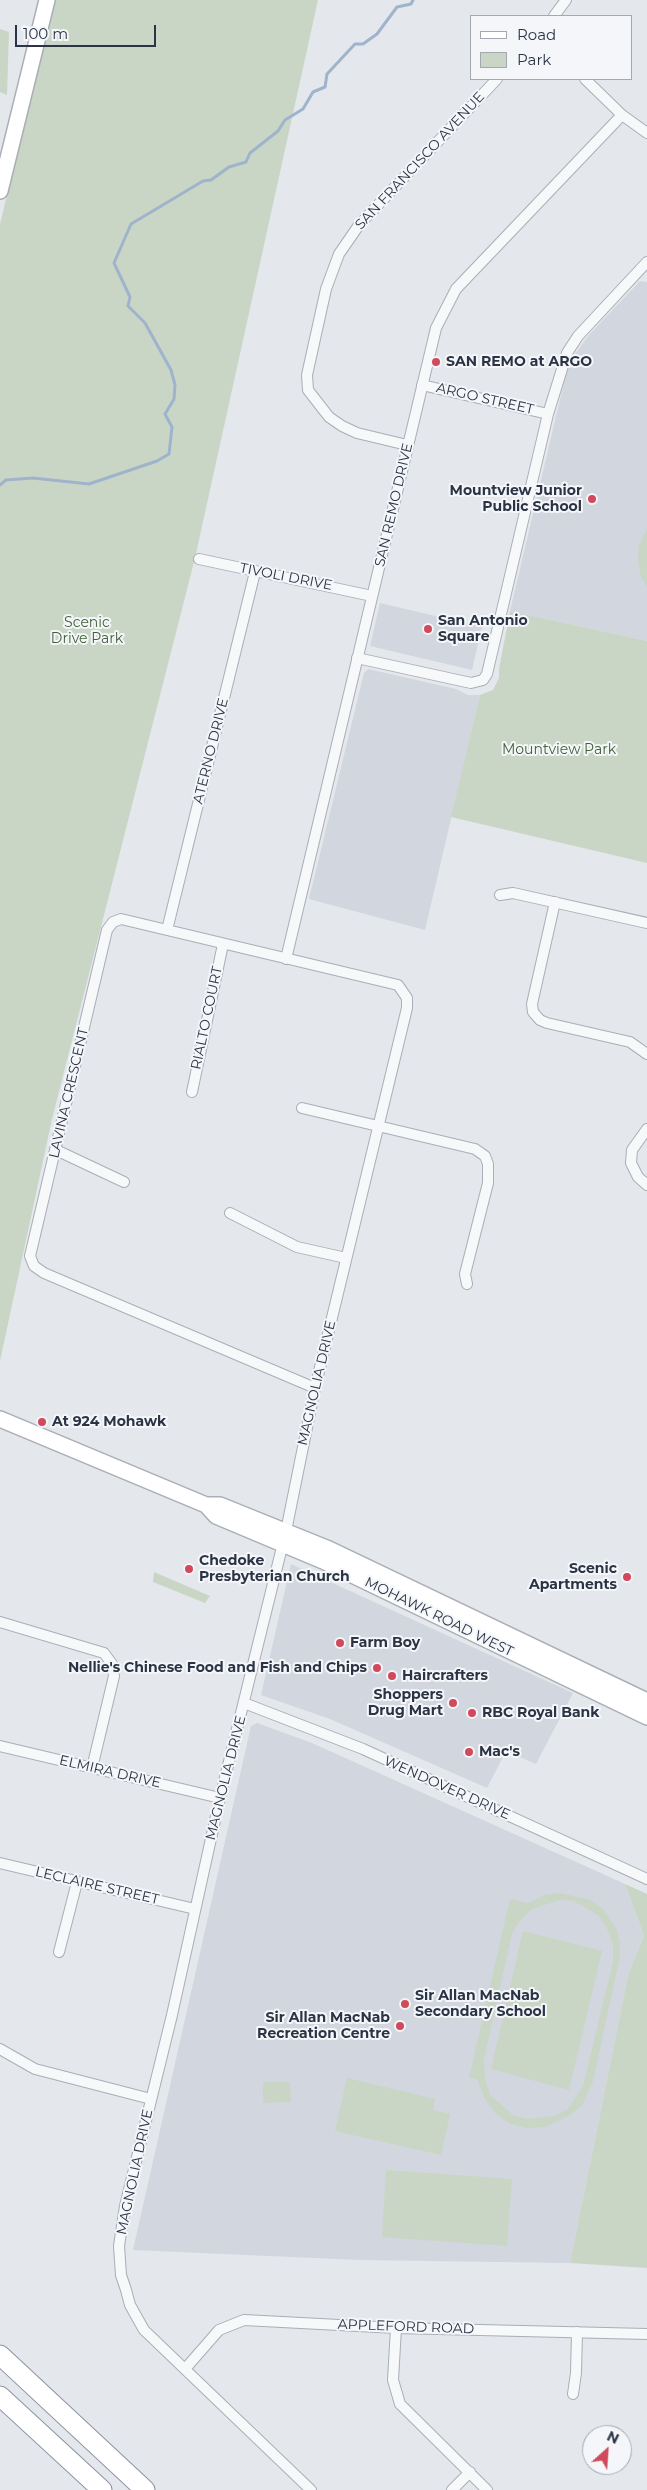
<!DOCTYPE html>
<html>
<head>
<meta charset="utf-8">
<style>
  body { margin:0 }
  #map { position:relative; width:647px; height:2490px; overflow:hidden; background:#e4e7ec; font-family:Montserrat,sans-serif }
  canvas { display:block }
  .legend { position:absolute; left:470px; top:15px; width:162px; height:65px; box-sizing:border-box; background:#f4f6f9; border:1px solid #a4a8b1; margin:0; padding:6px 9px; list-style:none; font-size:15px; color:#2b3445 }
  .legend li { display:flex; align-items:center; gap:10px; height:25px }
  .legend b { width:25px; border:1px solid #a4a8b1 }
  .north { position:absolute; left:582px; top:2425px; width:50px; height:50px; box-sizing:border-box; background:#f4f6f9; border:1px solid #a4a8b1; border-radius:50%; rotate:26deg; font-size:14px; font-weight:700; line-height:20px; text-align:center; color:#2b3445 }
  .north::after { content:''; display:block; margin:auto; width:18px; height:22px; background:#d1495b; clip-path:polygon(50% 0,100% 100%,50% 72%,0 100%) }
  .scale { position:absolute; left:15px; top:25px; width:141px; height:22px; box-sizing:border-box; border:2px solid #2b3445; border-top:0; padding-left:6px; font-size:15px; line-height:18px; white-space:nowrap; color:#2b3445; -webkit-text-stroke:4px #f4f6f9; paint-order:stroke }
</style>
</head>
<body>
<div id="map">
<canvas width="647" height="2490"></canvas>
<ul class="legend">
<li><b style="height:6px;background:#fff"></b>Road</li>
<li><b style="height:14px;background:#c9d6c5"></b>Park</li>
</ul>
<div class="north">N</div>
<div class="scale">100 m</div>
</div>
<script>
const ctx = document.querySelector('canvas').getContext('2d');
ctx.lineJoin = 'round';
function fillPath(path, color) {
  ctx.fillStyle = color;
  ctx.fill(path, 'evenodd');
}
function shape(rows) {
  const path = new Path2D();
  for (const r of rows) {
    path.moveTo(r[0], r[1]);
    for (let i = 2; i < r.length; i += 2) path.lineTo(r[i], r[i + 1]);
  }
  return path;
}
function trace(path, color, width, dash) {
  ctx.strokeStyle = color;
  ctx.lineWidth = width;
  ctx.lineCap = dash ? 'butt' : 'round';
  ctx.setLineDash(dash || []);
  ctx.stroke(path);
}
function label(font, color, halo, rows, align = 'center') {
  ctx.font = font + ' Montserrat,sans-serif';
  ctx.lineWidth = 4;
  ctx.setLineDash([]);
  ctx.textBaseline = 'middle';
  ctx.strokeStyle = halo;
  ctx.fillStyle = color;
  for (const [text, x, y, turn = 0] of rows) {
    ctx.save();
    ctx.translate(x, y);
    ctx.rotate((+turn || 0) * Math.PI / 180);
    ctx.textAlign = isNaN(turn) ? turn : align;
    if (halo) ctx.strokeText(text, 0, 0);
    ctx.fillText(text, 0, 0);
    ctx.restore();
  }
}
fillPath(shape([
  [640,281,647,282,647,641,510,611,566,374,575,354,588,336],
  [380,603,482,627,472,670,370,646],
  [368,669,456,689,468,695,480,695,425,930,309,899,364,673],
  [291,1564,573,1693,536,1764,506,1751,487,1788,330,1719,261,1695],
  [257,1723,312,1743,625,1884,644,1936,628,1975,570,2263,360,2260,133,2250,251,1726]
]), '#d2d6de');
fillPath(shape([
  [54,0,318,0,195,558,52,1119,0,1361,0,224],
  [0,29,9,32,7,95,0,92],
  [647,529,647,586,641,577,638,561,639,545],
  [510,611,647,641,647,863,451,817,480,695,493,690,499,678,499,669],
  [154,1572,210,1596,205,1603,153,1582],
  [625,1884,647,1894,647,2268,570,2263,628,1975,644,1936],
  [560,1893,591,1900,603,1909,616,1928,620,1943,619,1961,593,2081,583,2104,572,2114,545,2127,527,2128,510,2124,495,2113,485,2099,477,2079,469,2078,510,1899,528,1903,545,1895],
  [560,1900,574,1901,598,1915,606,1926,613,1944,613,1962,583,2086,568,2109,555,2116,528,2119,513,2115,490,2095,485,2079,484,2059,512,1934,519,1922,532,1909],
  [523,1931,602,1951,569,2090,491,2069],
  [347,2078,435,2099,433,2110,450,2114,441,2155,335,2131],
  [290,2082,291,2102,263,2103,263,2082],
  [386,2170,512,2179,507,2246,382,2237]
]), '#c9d6c5');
trace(shape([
  [0,485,6,480,33,478,89,484,157,461,169,454,172,427,165,414,174,399,175,385,171,370,145,323,128,306,130,297,114,263,131,224,203,181,211,180,229,167,246,162,250,153,278,131,285,120,303,109,313,92,325,87,327,74,355,44,363,44,377,34,397,7,411,4,413,0]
]), '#9fb4cc', 3);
const street = shape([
  [554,16,566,0],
  [585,79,622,115,647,133],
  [422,385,548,414],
  [407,445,357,433,342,426,329,417,308,390,307,375,326,289,339,254,359,225,497,79],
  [199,559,372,596],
  [357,658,471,683,483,680,487,674,548,414,567,353,578,336,647,262],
  [500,895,513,893,647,923],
  [555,902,532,1004,533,1012,540,1020,547,1023,630,1042,647,1054],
  [167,930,255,572],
  [286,959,436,328,456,289,622,115],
  [192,1092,223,944],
  [302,1108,475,1149,485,1156,488,1164,488,1183,465,1274,467,1284],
  [647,1129,632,1150,631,1163,638,1177,647,1185],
  [56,1150,124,1182],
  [230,1213,297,1247,346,1258],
  [0,1622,104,1653,112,1664,114,1676,92,1768],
  [244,1703,363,1749,647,1879],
  [0,1746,220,1798],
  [0,1863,195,1909],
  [59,1952,77,1882],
  [0,2049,35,2069,151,2099],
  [396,2328,393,2380,400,2404,487,2490],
  [185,2369,219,2330,244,2320,396,2328,647,2334],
  [573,2394,576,2373,577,2332],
  [311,2490,144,2330,130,2305,126,2290,121,2275,119,2246,125,2206,172,2015,220,1798,286,1531,315,1388,407,1008,407,998,398,985,121,919,113,922,107,930,30,1256,34,1266,44,1273,315,1388],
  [452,2490,470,2472]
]);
const secondary = shape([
  [0,191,47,0],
  [0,1419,206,1505,220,1505,329,1549,647,1701],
  [206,1505,216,1516,323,1561,647,1717]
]);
const highway = shape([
  [0,2355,145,2490],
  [0,2396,102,2490]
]);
trace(street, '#a9aeb7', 12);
trace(secondary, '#a9aeb7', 18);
trace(highway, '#8b94a3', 21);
trace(street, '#f7f8fa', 10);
trace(secondary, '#fff', 15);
trace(highway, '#fff', 19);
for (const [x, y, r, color] of [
  [436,362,5,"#d1495b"],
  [592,499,5,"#d1495b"],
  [428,629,5,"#d1495b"],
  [42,1422,5,"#d1495b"],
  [189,1569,5,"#d1495b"],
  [627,1577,5,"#d1495b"],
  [340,1643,5,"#d1495b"],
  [377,1668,5,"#d1495b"],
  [392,1676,5,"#d1495b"],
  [453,1703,5,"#d1495b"],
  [472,1713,5,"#d1495b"],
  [469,1752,5,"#d1495b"],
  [405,2004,5,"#d1495b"],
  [400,2026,5,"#d1495b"]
]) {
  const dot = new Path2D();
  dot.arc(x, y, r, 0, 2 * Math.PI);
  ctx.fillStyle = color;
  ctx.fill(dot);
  trace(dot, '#f4f6f9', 2);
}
label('14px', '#2b3445', '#f4f6f9', [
  ["SAN FRANCISCO AVENUE",420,161,-47],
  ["ARGO STREET",485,399,13],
  ["SAN REMO DRIVE",394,505,-77],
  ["TIVOLI DRIVE",286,577,11],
  ["ATERNO DRIVE",211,751,-76],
  ["RIALTO COURT",207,1018,-78],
  ["LAVINA CRESCENT",69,1093,-77],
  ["MAGNOLIA DRIVE",317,1383,-77],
  ["MOHAWK ROAD WEST",439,1617,26],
  ["ELMIRA DRIVE",110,1772,13],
  ["MAGNOLIA DRIVE",226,1778,-76],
  ["WENDOVER DRIVE",447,1788,24],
  ["LECLAIRE STREET",97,1886,13],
  ["MAGNOLIA DRIVE",135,2172,-78],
  ["APPLEFORD ROAD",406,2327,2]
]);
label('bold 14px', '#2b3445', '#f4f6f9', [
  ["SAN REMO at ARGO",446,362],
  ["Mountview Junior",582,491,"right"],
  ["Public School",582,507,"right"],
  ["San Antonio",438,621],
  ["Square",438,637],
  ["At 924 Mohawk",52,1422],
  ["Chedoke",199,1561],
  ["Presbyterian Church",199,1577],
  ["Scenic",617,1569,"right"],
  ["Apartments",617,1585,"right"],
  ["Farm Boy",350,1643],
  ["Nellie's Chinese Food and Fish and Chips",367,1668,"right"],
  ["Haircrafters",402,1676],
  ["Shoppers",443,1695,"right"],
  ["Drug Mart",443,1711,"right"],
  ["RBC Royal Bank",482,1713],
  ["Mac's",479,1752],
  ["Sir Allan MacNab",415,1996],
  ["Secondary School",415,2012],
  ["Sir Allan MacNab",390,2018,"right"],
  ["Recreation Centre",390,2034,"right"]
], 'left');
label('14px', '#3f6138', '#f4f6f9', [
  ["Scenic",87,623],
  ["Drive Park",87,639],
  ["Mountview Park",559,750]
]);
</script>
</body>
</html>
